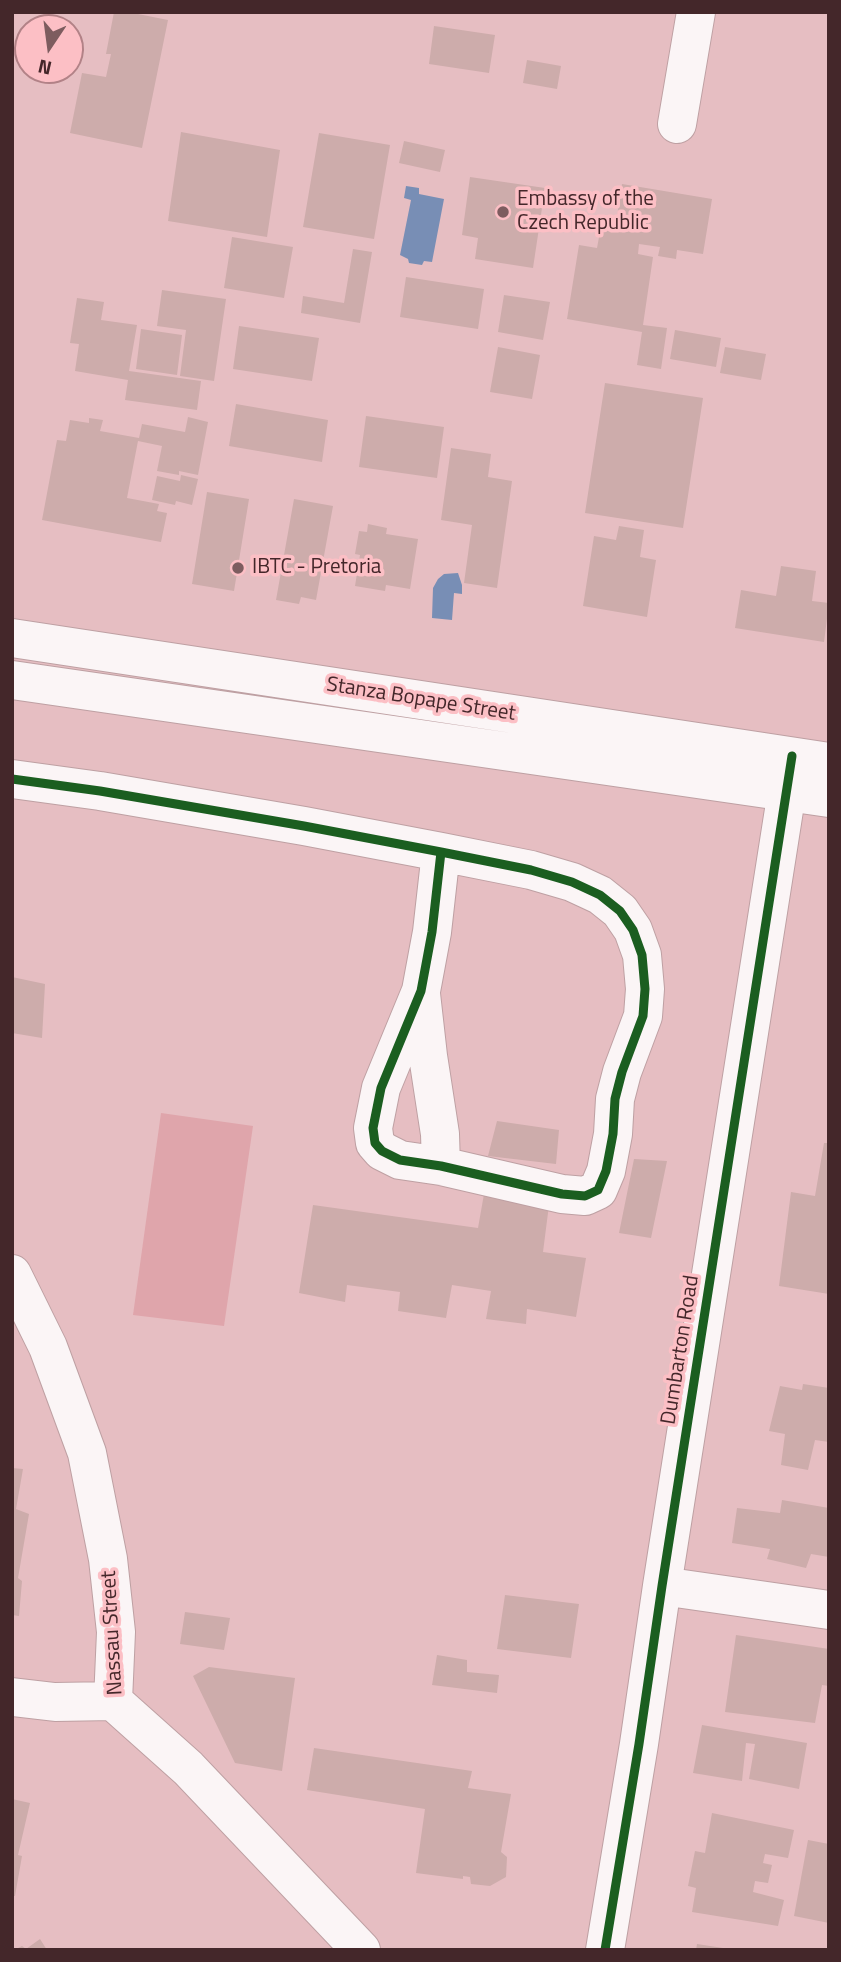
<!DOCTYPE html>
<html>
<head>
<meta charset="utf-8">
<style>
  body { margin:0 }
  #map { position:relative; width:841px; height:1962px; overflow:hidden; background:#e6bec2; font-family:"Titillium Web",sans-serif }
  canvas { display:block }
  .frame { position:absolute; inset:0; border:14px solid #44272a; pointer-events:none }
  .north { position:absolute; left:14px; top:14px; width:70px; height:70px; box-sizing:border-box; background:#fcbfc5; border:2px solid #b28287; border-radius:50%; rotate:193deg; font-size:19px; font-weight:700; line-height:28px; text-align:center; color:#44272a }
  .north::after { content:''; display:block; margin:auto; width:24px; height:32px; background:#7d5c5f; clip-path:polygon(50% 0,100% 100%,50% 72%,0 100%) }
</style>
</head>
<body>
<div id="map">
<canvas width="841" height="1962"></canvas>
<div class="frame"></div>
<div class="north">N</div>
</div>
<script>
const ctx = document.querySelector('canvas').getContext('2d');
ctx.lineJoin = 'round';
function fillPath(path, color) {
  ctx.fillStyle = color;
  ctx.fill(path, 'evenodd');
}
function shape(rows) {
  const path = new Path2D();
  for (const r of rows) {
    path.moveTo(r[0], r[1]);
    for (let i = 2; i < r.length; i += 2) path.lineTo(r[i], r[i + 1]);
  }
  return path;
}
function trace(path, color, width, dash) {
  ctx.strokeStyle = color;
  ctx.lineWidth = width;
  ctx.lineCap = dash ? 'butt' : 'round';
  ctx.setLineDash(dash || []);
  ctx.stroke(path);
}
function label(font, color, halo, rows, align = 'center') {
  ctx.font = font + ' "Titillium Web",sans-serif';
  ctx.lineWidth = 7;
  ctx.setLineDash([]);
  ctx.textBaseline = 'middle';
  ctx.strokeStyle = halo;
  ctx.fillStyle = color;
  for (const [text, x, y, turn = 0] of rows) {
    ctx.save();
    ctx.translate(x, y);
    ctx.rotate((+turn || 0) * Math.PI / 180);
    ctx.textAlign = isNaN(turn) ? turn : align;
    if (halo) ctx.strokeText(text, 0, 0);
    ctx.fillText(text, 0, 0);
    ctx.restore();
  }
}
fillPath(shape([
  [161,1113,253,1126,224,1326,133,1315]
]), '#dfa5ab');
fillPath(shape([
  [406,186,419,188,419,194,444,199,432,262,424,261,422,265,409,263,408,259,400,255,411,200,404,198],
  [458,573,462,585,462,594,454,593,452,620,432,618,433,588,438,579,444,574]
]), '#788eb5');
fillPath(shape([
  [114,12,128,12,168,20,142,148,70,133,82,73,106,77,111,54,106,54],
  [434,26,495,35,489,73,429,64],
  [527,60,561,66,557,89,523,83],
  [181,132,280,150,267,237,168,221],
  [319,133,390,145,374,239,303,227],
  [404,141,445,150,440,172,399,163],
  [470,177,545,188,533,268,475,259,478,238,462,235],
  [622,184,712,199,703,254,677,250,676,259,658,256,660,247,639,244,638,254,653,257,643,325,667,328,661,369,637,365,642,332,567,319,579,245,597,248,602,221,616,223],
  [232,237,293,247,284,298,224,288],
  [353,249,372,252,360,323,301,313,303,296,344,303],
  [406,277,484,289,478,329,400,317],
  [162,290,226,299,214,381,180,376,186,330,157,326],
  [504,295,550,302,543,340,498,332],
  [77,298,104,302,101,320,137,325,129,371,201,381,197,410,125,400,128,380,75,371,79,344,70,343],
  [239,326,319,338,312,381,233,369],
  [141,329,182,335,177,375,136,369],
  [675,330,721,338,716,367,670,359],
  [498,347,540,355,532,399,490,392],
  [725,347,766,354,761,380,720,373],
  [605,383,703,398,683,528,585,513],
  [236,404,328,420,322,462,229,446],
  [366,416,444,427,437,478,359,467],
  [188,417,208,422,198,475,179,471,179,475,157,471,162,446,138,441,127,498,159,504,157,511,167,513,161,542,42,520,57,440,66,441,70,420,89,423,89,418,103,420,100,431,139,438,142,424,185,432],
  [451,448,491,454,488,477,512,481,497,588,464,583,472,525,441,520],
  [181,475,198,479,192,505,176,501,175,505,152,500,157,476,180,481],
  [207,492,249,499,234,591,192,584],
  [294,499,333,506,316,600,301,597,299,604,276,600],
  [368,524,387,528,386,534,418,539,410,589,386,585,385,591,355,586,360,555,355,554,359,531,367,532],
  [619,526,644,530,640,557,656,560,647,617,583,606,594,536,616,540],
  [781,566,816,571,812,601,829,603,824,642,735,628,741,590,776,596],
  [12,977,45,984,42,1038,12,1033],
  [497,1121,559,1130,556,1164,488,1156],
  [824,1143,829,1143,829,1294,779,1286,791,1192,815,1196],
  [634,1159,667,1161,651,1238,619,1233],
  [484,1194,549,1205,543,1252,586,1258,576,1317,527,1309,526,1324,486,1319,491,1291,452,1285,446,1318,398,1311,400,1292,347,1285,345,1302,299,1293,313,1205,478,1228],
  [803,1384,829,1388,829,1442,815,1440,808,1470,781,1465,785,1434,769,1431,780,1386,802,1390],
  [12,1468,23,1469,16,1509,29,1514,18,1578,22,1581,19,1616,12,1615],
  [782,1500,829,1508,829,1557,811,1554,806,1568,767,1559,770,1549,732,1543,737,1508,780,1513],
  [505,1595,579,1604,571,1658,497,1649],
  [185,1612,230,1618,224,1650,180,1644],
  [736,1635,829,1649,829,1686,822,1685,815,1723,725,1712],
  [437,1655,467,1660,467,1672,499,1675,497,1693,432,1685],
  [209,1667,295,1678,282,1771,235,1763,193,1676],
  [702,1725,807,1743,799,1789,749,1779,755,1744,746,1743,742,1781,693,1773],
  [314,1748,472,1771,468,1788,511,1794,501,1852,507,1857,506,1877,490,1886,471,1884,470,1877,463,1876,463,1879,416,1873,425,1809,307,1790],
  [12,1799,30,1803,18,1855,22,1856,15,1896,12,1896],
  [712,1813,794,1830,788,1858,765,1854,763,1863,772,1865,768,1883,755,1881,753,1892,784,1900,778,1926,692,1912,696,1888,688,1886,695,1851,705,1853],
  [808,1840,829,1844,829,1923,794,1916],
  [40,1939,47,1950,14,1950,22,1946,26,1949],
  [697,1944,723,1948,723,1950,696,1950]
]), '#cdacab');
const minor = shape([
  [677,124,696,12],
  [12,779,100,791,304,826,441,852,531,870,572,882,600,895,620,911,633,930,642,955,645,989,643,1016,622,1072,615,1099,613,1134,606,1171,598,1190,585,1196,562,1194,441,1166,400,1160,382,1151,375,1143,373,1128,381,1088,421,991,432,932,441,852],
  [421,994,428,1056,440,1134,441,1166],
  [12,1274,48,1347,87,1453,108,1559,116,1632,113,1701],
  [662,1586,829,1610],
  [12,1697,55,1702,113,1701],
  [113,1701,188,1768,361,1950],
  [605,1950,639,1744,662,1586,792,759]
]);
const major = shape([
  [12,638,829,762],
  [12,680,829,798]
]);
trace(minor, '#bea0a3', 40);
trace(major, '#bea0a3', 40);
trace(minor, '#fbf5f6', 38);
trace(major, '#fbf5f6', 38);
trace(shape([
  [12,779,100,791,304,826,441,852,531,870,572,882,600,895,620,911,633,930,642,955,645,989,643,1016,622,1072,615,1099,613,1134,606,1171,598,1190,585,1196,562,1194,441,1166,400,1160,382,1151,375,1143,373,1128,381,1088,421,991,432,932,441,852],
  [605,1950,639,1744,662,1586,792,756]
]), '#1b5e20', 9);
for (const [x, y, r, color] of [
  [503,212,7,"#7d5c5f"],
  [238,568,7,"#7d5c5f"]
]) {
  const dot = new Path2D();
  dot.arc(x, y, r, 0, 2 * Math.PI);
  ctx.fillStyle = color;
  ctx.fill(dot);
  trace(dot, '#fcbfc5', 2.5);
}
label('21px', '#44272a', '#fcbfc5', [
  ["Embassy of the",517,200],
  ["Czech Republic",517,224],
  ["IBTC - Pretoria",252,568]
], 'left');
label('21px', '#44272a', '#fcbfc5', [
  ["Stanza Bopape Street",421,700,9],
  ["Dumbarton Road",681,1350,-81],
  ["Nassau Street",113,1633,-93]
]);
</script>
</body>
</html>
